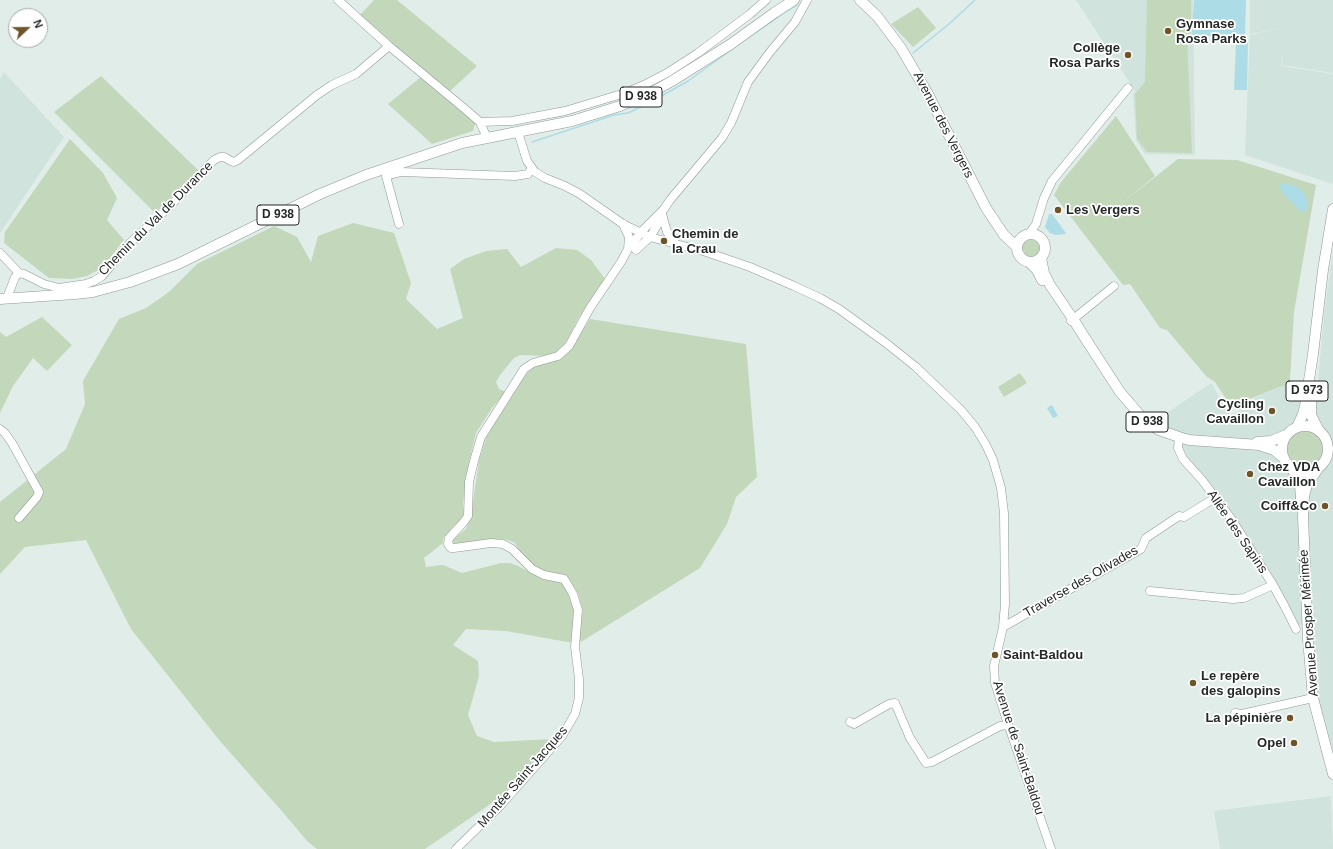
<!DOCTYPE html>
<html>
<head>
<meta charset="utf-8">
<style>
  body { margin:0 }
  #map { position:relative; width:1333px; height:849px; overflow:hidden; background:#e1ede9; font-family:Helvetica,sans-serif }
  canvas { display:block }
  .north { position:absolute; left:8px; top:8px; width:40px; height:40px; box-sizing:border-box; background:#fff; border:1px solid #a7a9a9; border-radius:50%; rotate:68deg; font-size:11px; font-weight:700; line-height:16px; text-align:center; color:#242927 }
  .north::after { content:''; display:block; margin:auto; width:14px; height:18px; background:#6e5426; clip-path:polygon(50% 0,100% 100%,50% 72%,0 100%) }
</style>
</head>
<body>
<div id="map">
<canvas width="1333" height="849"></canvas>
<div class="north">N</div>
</div>
<script>
const ctx = document.querySelector('canvas').getContext('2d');
ctx.lineJoin = 'round';
function fillPath(path, color) {
  ctx.fillStyle = color;
  ctx.fill(path, 'evenodd');
}
function shape(rows) {
  const path = new Path2D();
  for (const r of rows) {
    if (r.length === 3) {
      path.moveTo(r[0] + r[2], r[1]);
      path.arc(r[0], r[1], r[2], 0, 2 * Math.PI);
      continue;
    }
    path.moveTo(r[0], r[1]);
    for (let i = 2; i < r.length; i += 2) path.lineTo(r[i], r[i + 1]);
  }
  return path;
}
function trace(path, color, width, dash) {
  ctx.strokeStyle = color;
  ctx.lineWidth = width;
  ctx.lineCap = dash ? 'butt' : 'round';
  ctx.setLineDash(dash || []);
  ctx.stroke(path);
}
function label(font, color, halo, rows, align = 'center') {
  ctx.font = font + ' Helvetica,sans-serif';
  ctx.lineWidth = 3.5;
  ctx.setLineDash([]);
  ctx.textBaseline = 'middle';
  ctx.strokeStyle = halo;
  ctx.fillStyle = color;
  for (const [text, x, y, turn = 0] of rows) {
    ctx.save();
    ctx.translate(x, y);
    ctx.rotate((+turn || 0) * Math.PI / 180);
    ctx.textAlign = isNaN(turn) ? turn : align;
    if (halo) ctx.strokeText(text, 0, 0);
    ctx.fillText(text, 0, 0);
    ctx.restore();
  }
}
fillPath(shape([
  [1076,0,1193,0,1195,155,1145,154,1136,140,1133,94,1135,91],
  [1250,0,1333,0,1333,73,1282,65,1283,46,1281,66,1333,74,1333,184,1245,155,1250,35,1286,27,1250,34],
  [4,72,64,137,0,233,0,79],
  [1333,251,1333,758,1320,709,1312,637,1313,625,1298,625,1204,479,1173,442,1158,419,1208,385,1212,384,1228,413,1230,414,1236,413,1241,409,1242,403,1287,384,1290,380,1317,393,1324,314],
  [1331,796,1333,849,1220,849,1214,811]
]), '#d0e3dc');
fillPath(shape([
  [374,0,397,0,477,66,449,92,359,16],
  [1147,0,1191,0,1191,38,1187,38,1192,153,1147,152,1137,139,1135,94,1145,82],
  [918,7,936,28,913,47,891,24],
  [101,76,199,171,155,213,54,112],
  [422,76,476,121,473,131,432,144,388,104],
  [1116,116,1155,176,1118,206,1178,159,1237,160,1316,185,1294,312,1290,380,1287,384,1242,402,1242,409,1232,408,1215,382,1207,377,1167,330,1160,328,1130,284,1123,285,1054,195,1061,182],
  [70,139,103,173,117,198,107,220,124,240,102,268,87,276,72,279,49,278,4,243,5,232],
  [353,223,394,233,411,283,406,299,437,329,463,318,450,269,464,259,486,251,507,249,521,267,556,248,577,250,591,260,605,279,579,317,566,342,558,352,545,356,520,355,514,358,500,375,496,382,499,389,506,392,492,408,476,433,469,462,463,503,464,516,443,538,443,543,424,558,426,567,443,565,462,573,501,563,510,563,518,566,542,579,557,580,562,583,568,591,576,609,572,634,573,643,506,631,466,629,453,645,478,661,479,676,468,715,477,736,494,742,553,739,502,796,425,849,317,849,308,842,280,809,220,741,131,629,86,540,25,547,0,574,0,502,66,449,85,404,83,381,119,319,146,308,169,292,197,264,274,226,297,237,311,262,318,236],
  [1029,238,1033,238,1038,242,1041,249,1037,256,1030,258,1027,257,1021,247,1023,241],
  [42,317,72,345,47,371,33,358,13,386,0,413,0,332,6,337],
  [590,319,746,344,757,477,736,497,727,524,700,568,576,645,583,611,578,593,570,580,563,574,547,573,531,565,523,557,515,543,508,540,501,539,455,545,452,540,466,529,471,516,479,461,487,435,513,391,527,373,535,366,552,362,561,358,573,345],
  [1020,373,1027,383,1004,397,998,387],
  [1306,450,19]
]), '#c3d7ba');
fillPath(shape([
  [1194,0,1246,0,1245,34,1242,36,1195,36,1192,34],
  [1236,42,1248,42,1247,90,1234,90],
  [1282,183,1285,183,1296,186,1303,191,1307,200,1307,209,1302,212,1301,212,1282,192,1279,185],
  [1049,214,1052,214,1066,233,1065,234,1056,235,1050,233,1045,227],
  [1052,405,1058,416,1053,418,1047,408]
]), '#acdce5');
trace(shape([
  [739,44,787,11,797,5],
  [913,53,949,24,975,0],
  [532,142,614,115,628,113,649,103,688,81,731,50]
]), '#acdce5', 1.5);
const minor = shape([
  [338,0,389,46],
  [480,122,512,121,565,111,625,93,644,85,667,73,698,53,750,14,766,0],
  [518,132,527,161,535,172,545,178,565,186,580,194,623,224,650,237,706,252,750,267,794,286,820,298,839,309,886,343,916,367,961,410,975,427,986,445,993,460,1001,488,1004,513,1005,604,1003,627,994,666,995,683,1007,721,1051,849],
  [662,214,667,232,674,240],
  [399,224,386,176,401,172,515,176,528,174,532,168],
  [623,224,629,237,628,249],
  [1029,234,1036,224,1044,198,1052,181,1128,88],
  [636,250,650,237,658,224,662,214],
  [0,253,19,273],
  [7,298,15,277,19,273,24,274,44,284,59,288,86,284,94,281,102,276,130,243,169,207,214,160,220,157,224,157,231,161,234,162,238,160,317,95,332,85,356,74,389,46,465,109,480,122,487,138],
  [1071,321,1114,286],
  [0,429,5,433,12,443,39,492,37,497,19,518],
  [1179,437,1178,448,1183,459,1202,480,1232,520,1273,585,1285,607,1296,629],
  [1150,591,1233,599,1244,598,1273,585],
  [1003,627,1141,549,1146,538,1179,516,1184,517,1215,498],
  [1235,713,1242,714,1313,698],
  [850,722,854,724,889,704,895,703,910,738,926,763,932,762,1000,726,1008,725],
  [456,849,500,806,562,736,575,714,579,698,579,679,575,647,578,610,573,594,566,582,564,579,544,575,532,569,512,549,503,544,491,543,454,548,451,548,448,544,449,538,463,523,468,516,469,482,474,461,481,437,524,369,533,363,558,356,569,346,590,308,621,262,628,249,644,229,664,209,670,200,722,138,731,123,748,82,770,52,795,22,807,0]
]);
const major = shape([
  [860,0,877,16,901,48,928,94,986,208,1004,235,1017,247],
  [1031,248,14],
  [1041,258,1044,273,1050,285,1073,319,1085,338,1120,392,1145,421,1159,430,1179,437,1189,440,1259,445,1274,450,1284,458],
  [1029,262,1037,270,1042,280],
  [0,299,75,294,93,292,130,282,178,264,320,194,366,175,462,143,572,121,620,106,656,90,672,81,731,44,774,13,794,0],
  [1311,397,1311,415,1319,431],
  [1305,449,23],
  [1297,427,1303,414,1305,406,1313,354,1323,270,1333,209],
  [1257,442,1271,441,1286,435],
  [1291,468,1298,478,1300,485,1301,499],
  [1317,470,1307,485,1304,496,1303,517,1308,639,1313,698,1333,774]
]);
trace(minor, '#8d9995', 9);
trace(major, '#8d9995', 11);
trace(minor, '#fff', 8);
trace(major, '#fff', 10);
for (const [x, y, r, color] of [
  [1168,31,4,"#6e5426"],
  [1128,55,4,"#6e5426"],
  [1058,210,4,"#6e5426"],
  [664,241,4,"#6e5426"],
  [1272,411,4,"#6e5426"],
  [1250,474,4,"#6e5426"],
  [1325,506,4,"#6e5426"],
  [995,655,4,"#6e5426"],
  [1193,683,4,"#6e5426"],
  [1290,718,4,"#6e5426"],
  [1294,743,4,"#6e5426"]
]) {
  const dot = new Path2D();
  dot.arc(x, y, r, 0, 2 * Math.PI);
  ctx.fillStyle = color;
  ctx.fill(dot);
  trace(dot, '#fff', 1.5);
}
for (const [x, y, w] of [
  [641,97,42],
  [278,215,42],
  [1307,391,42],
  [1147,422,42]
]) {
  const box = new Path2D();
  box.roundRect(x - w / 2, y - 10, w, 20, 3);
  ctx.fillStyle = '#fff';
  ctx.fill(box);
  trace(box, '#242927', 1);
}
label('bold 12px', '#242927', null, [
  ["D 938",641,97],
  ["D 938",278,215],
  ["D 973",1307,391],
  ["D 938",1147,422]
]);
label('bold 13px', '#242927', '#fff', [
  ["Gymnase",1176,24],
  ["Rosa Parks",1176,39],
  ["Collège",1120,48,"right"],
  ["Rosa Parks",1120,63,"right"],
  ["Les Vergers",1066,210],
  ["Chemin de",672,234],
  ["la Crau",672,249],
  ["Cycling",1264,404,"right"],
  ["Cavaillon",1264,419,"right"],
  ["Chez VDA",1258,467],
  ["Cavaillon",1258,482],
  ["Coiff&Co",1317,506,"right"],
  ["Saint-Baldou",1003,655],
  ["Le repère",1201,676],
  ["des galopins",1201,691],
  ["La pépinière",1282,718,"right"],
  ["Opel",1286,743,"right"]
], 'left');
label('13px', '#242927', '#fff', [
  ["Avenue des Vergers",943,125,63],
  ["Chemin du Val de Durance",156,219,-45],
  ["Allée des Sapins",1237,532,56],
  ["Traverse des Olivades",1081,582,-30],
  ["Avenue Prosper Mérimée",1309,623,-94],
  ["Avenue de Saint-Baldou",1018,748,72],
  ["Montée Saint-Jacques",523,777,-49]
]);
</script>
</body>
</html>
